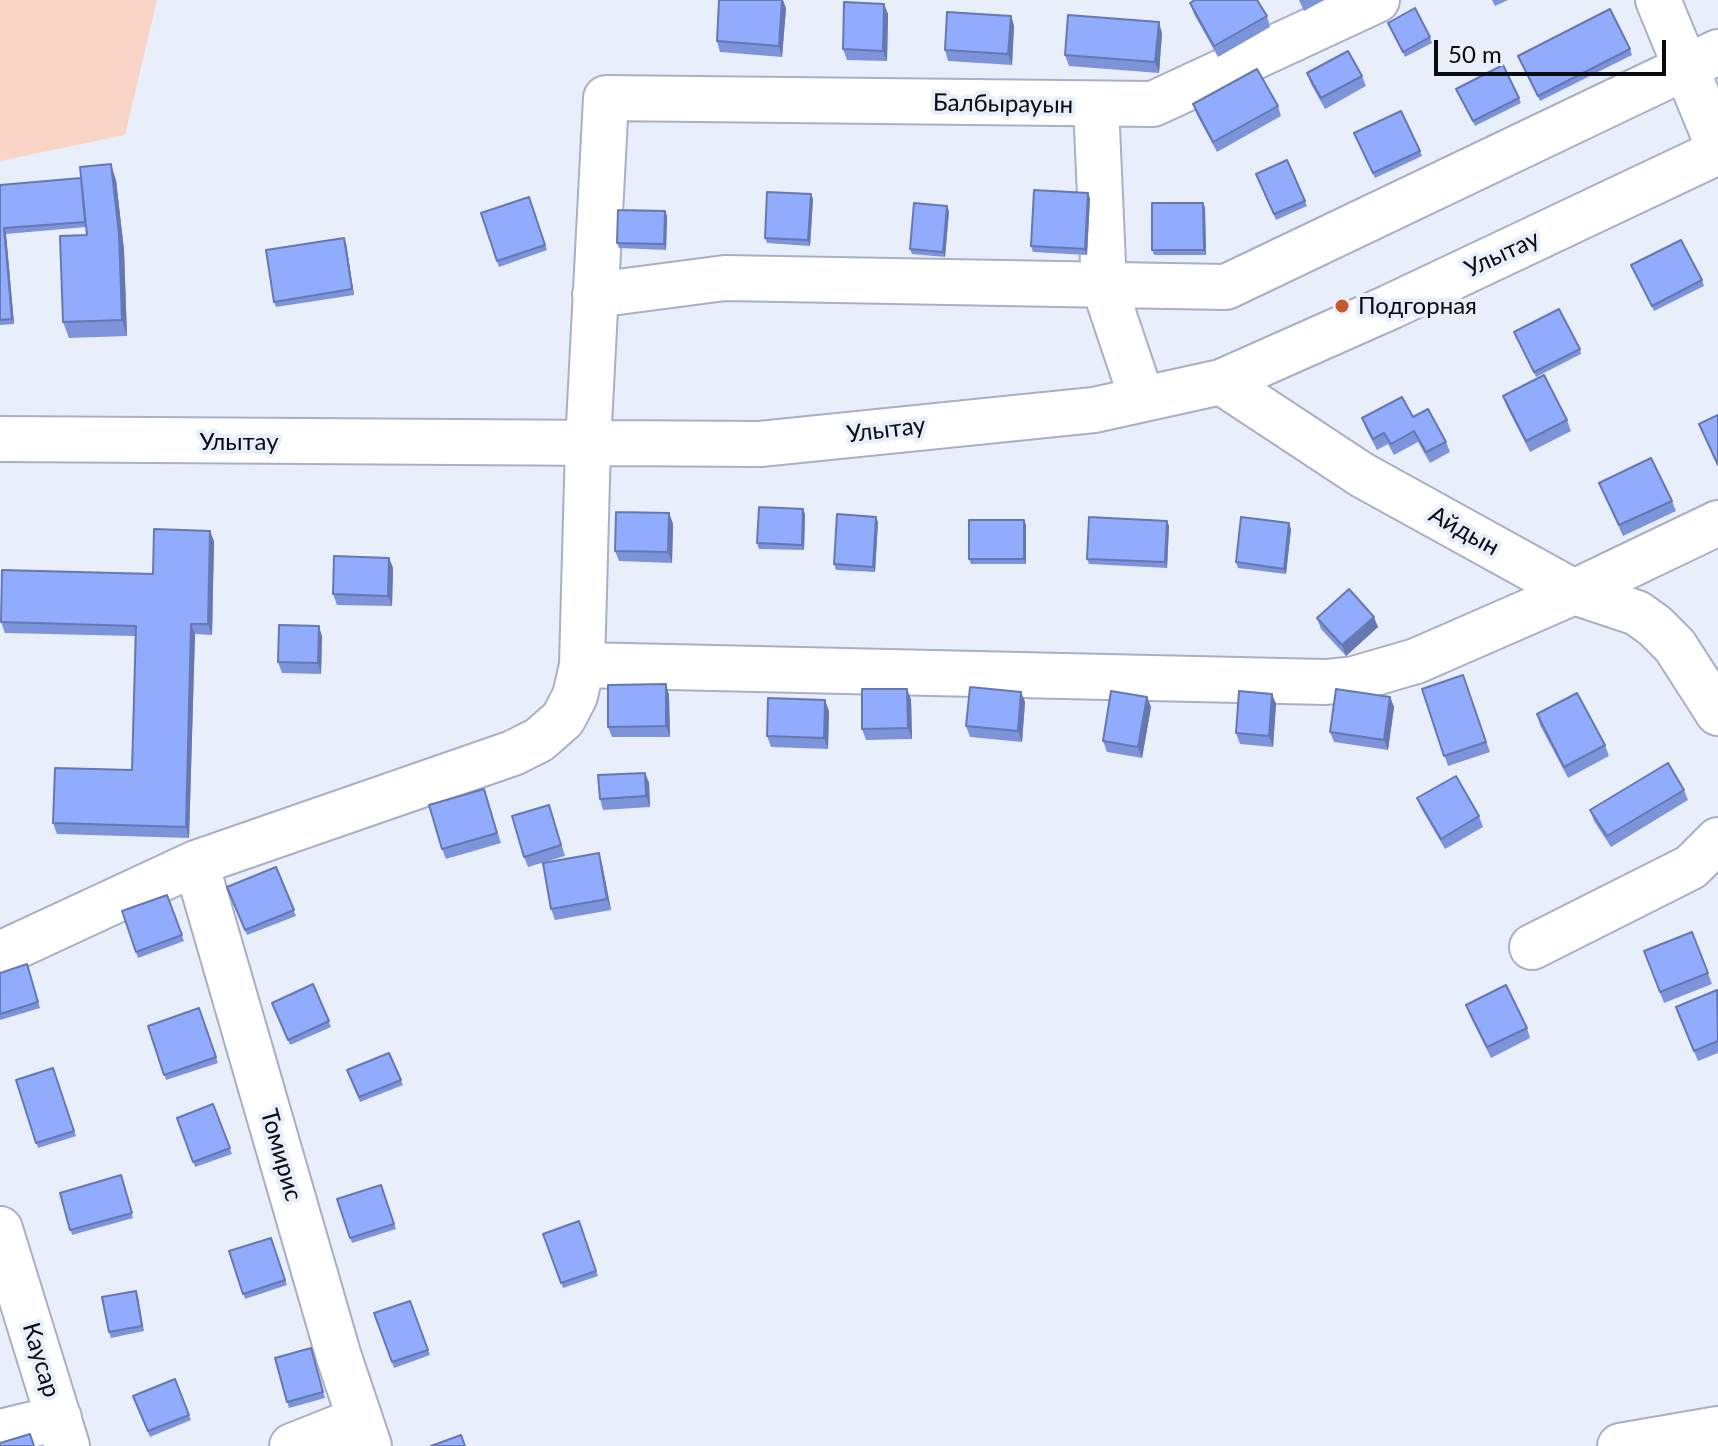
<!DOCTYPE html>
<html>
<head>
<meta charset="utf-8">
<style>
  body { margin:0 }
  #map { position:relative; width:1718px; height:1446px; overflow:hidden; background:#e9eefb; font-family:Lato,sans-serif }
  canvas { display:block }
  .scale { position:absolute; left:1434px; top:40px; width:232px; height:36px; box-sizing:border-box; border:4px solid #090b12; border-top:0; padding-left:10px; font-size:24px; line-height:28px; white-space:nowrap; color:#090b12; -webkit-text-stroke:6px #e9eefb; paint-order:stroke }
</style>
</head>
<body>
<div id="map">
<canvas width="1718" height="1446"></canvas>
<div class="scale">50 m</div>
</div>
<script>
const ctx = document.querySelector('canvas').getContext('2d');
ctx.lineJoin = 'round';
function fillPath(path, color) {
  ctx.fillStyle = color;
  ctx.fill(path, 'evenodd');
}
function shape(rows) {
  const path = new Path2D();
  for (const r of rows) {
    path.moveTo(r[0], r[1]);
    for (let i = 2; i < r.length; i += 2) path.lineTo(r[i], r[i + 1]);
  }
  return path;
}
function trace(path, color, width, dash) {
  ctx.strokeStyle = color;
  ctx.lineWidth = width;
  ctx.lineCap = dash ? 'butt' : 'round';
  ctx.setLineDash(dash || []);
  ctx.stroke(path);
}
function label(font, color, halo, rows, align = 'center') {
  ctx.font = font + ' Lato,sans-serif';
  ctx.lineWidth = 8;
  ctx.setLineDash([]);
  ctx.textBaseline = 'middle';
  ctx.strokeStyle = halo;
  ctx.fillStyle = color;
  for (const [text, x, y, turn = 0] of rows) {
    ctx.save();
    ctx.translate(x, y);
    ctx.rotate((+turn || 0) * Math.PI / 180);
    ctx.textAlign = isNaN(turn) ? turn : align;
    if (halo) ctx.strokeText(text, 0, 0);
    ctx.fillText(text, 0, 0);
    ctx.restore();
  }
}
fillPath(shape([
  [0,0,157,0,125,135,0,161]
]), '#f8d5c7');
const minor = shape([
  [1658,0,1718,146],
  [1096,105,1104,286,1142,399],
  [595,295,725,278,1226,287,1718,52],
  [1221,382,1362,475,1574,592,1718,523],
  [0,439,760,444,1094,410,1221,382,1390,307,1718,152],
  [582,665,1326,682,1354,679,1416,661,1574,592,1637,613,1655,626,1675,646,1718,713],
  [196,863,339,1357,369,1446],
  [1532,947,1691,867,1718,840],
  [0,954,196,863,513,753,539,740,563,719,575,696,582,665,588,444,606,98,1153,104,1377,0],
  [0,1229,67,1446],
  [0,1432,59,1418],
  [292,1446,360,1419],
  [1620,1446,1718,1429]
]);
trace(minor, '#a8b0c5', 48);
trace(minor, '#fff', 44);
fillPath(shape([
  [1299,0,1324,0,1304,11],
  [1492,0,1508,0,1495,6],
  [1190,3,1267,16,1270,27,1218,57,1194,14],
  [884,4,888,14,887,61,847,60,843,49],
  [786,8,782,57,720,52,717,41],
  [1011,16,1014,26,1012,65,948,61,945,50],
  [1388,23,1430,37,1432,43,1405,57],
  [1162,33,1159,73,1069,66,1065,55],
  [1630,49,1632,55,1540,101,1518,56],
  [1307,73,1362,76,1366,86,1325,109,1311,84],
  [1456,89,1519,98,1521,103,1475,126],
  [1193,104,1278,106,1281,116,1217,152,1197,115],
  [1356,138,1420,151,1422,156,1375,178],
  [1287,160,1307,206,1276,220,1256,174],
  [116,180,124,250,127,336,69,338,63,322,87,235,86,227,6,234,14,324,0,325,0,185],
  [529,197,547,250,499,267,481,213],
  [1090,198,1087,255,1033,252,1031,246],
  [813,199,810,246,767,243,765,238],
  [1203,203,1205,208,1206,255,1154,255,1152,250],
  [665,211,667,216,666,250,619,248,617,243],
  [949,211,945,257,912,254,910,249],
  [346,243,354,295,276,307,274,302],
  [1631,265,1702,280,1704,286,1654,311],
  [1514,332,1580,349,1581,354,1536,377],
  [1503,396,1567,420,1571,431,1530,452,1507,407],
  [1413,417,1446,442,1450,452,1430,463,1418,442,1394,455,1388,444,1377,450,1366,429,1362,418],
  [1599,483,1672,501,1676,511,1623,536],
  [669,513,673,524,672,563,619,561,615,551],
  [805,514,804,550,759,549,757,543],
  [1024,520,1026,525,1026,564,971,564,969,559],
  [1167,521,1169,526,1167,568,1089,564,1087,559],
  [878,522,875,572,836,570,834,564],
  [1291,529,1286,574,1238,568,1236,562],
  [214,541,212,635,195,634,189,838,57,834,53,823,132,770,135,636,5,633,1,622,153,574],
  [389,558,393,568,392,606,337,605,333,594],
  [1317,618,1378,627,1346,656,1321,629],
  [322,636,321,674,282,673,278,662],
  [1463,675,1490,752,1448,766,1422,689],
  [666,684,669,695,670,737,612,737,608,727],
  [1021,692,1025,702,1022,742,970,737,966,726],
  [1272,694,1276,704,1273,747,1240,744,1236,733],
  [1147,697,1151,707,1142,758,1107,752,1103,741],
  [1390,697,1394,707,1388,750,1334,742,1330,732],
  [911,699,912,739,866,740,862,729],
  [829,711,828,749,771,747,767,736],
  [1537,714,1605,745,1609,756,1568,778,1540,725],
  [645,773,649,783,650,807,603,810,600,799],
  [484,789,501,843,446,859,442,849],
  [1684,790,1688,800,1611,847,1594,821,1590,810],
  [1417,798,1479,816,1483,827,1445,849,1421,808],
  [549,805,565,856,528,867,524,857],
  [599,853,602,864,611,910,555,920,551,909],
  [276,867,296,916,247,935,227,887],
  [167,895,184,941,138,958,122,911],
  [1644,951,1708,973,1712,984,1664,1003],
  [27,964,40,1008,0,1020,0,973],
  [313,984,331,1027,290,1045,272,1003],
  [1718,992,1718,1053,1698,1061,1680,1018],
  [1466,1005,1527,1028,1530,1038,1491,1058,1470,1016],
  [199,1008,218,1063,166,1080,148,1026],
  [389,1053,403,1085,360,1102,347,1070],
  [53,1068,76,1136,38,1148,16,1080],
  [213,1104,232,1154,195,1167,177,1118],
  [121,1175,133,1218,72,1235,60,1193],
  [381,1185,396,1229,352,1243,350,1238],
  [579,1221,598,1276,563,1288,543,1234],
  [271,1238,287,1285,245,1299,229,1251],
  [138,1296,144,1331,111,1338,109,1332],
  [410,1301,430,1355,394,1368,374,1313],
  [311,1348,325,1398,289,1408,275,1358],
  [175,1379,191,1420,150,1437,133,1396]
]), '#7d93da');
fillPath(shape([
  [782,0,783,0,786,8,782,57,779,46],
  [884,4,888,14,887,61,883,51],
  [1011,16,1014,26,1012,65,1008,54],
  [1159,22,1162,33,1159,73,1155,62],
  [111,164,116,180,124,250,127,336,122,320],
  [1088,193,1090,198,1087,255,1085,249],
  [811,194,813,199,810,246,808,240],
  [1203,203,1205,208,1206,255,1204,250],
  [947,206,949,211,945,257,943,252],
  [665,211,667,216,666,250,664,244],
  [4,228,6,234,14,324,12,319],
  [344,238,346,243,354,295,352,289],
  [803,509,805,514,804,550,802,545],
  [669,513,673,524,672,563,668,552],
  [876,517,878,522,875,572,873,567],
  [1024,520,1026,525,1026,564,1024,559],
  [1167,521,1169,526,1167,568,1165,562],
  [1289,523,1291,529,1286,574,1284,569],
  [210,531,214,541,212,635,208,624],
  [389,558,393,568,392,606,388,596],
  [1374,617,1378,627,1346,656,1342,645],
  [191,624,195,634,189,838,186,827],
  [319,626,322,636,321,674,318,663],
  [666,684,669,695,670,737,666,726],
  [907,689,911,699,912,739,908,728],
  [1021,692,1025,702,1022,742,1018,731],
  [1272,694,1276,704,1273,747,1269,736],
  [1147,697,1151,707,1142,758,1138,747],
  [1390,697,1394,707,1388,750,1384,740],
  [825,700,829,711,828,749,824,738],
  [645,773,649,783,650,807,646,796],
  [599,853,602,864,611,910,607,899]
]), '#6678b1');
const building = shape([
  [719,0,782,0,779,46,717,41,719,0],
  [1195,0,1257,0,1267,16,1214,46,1190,3,1195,0],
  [844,2,884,4,883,51,843,49,844,2],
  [1415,8,1430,37,1403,52,1388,23,1415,8],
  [1610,9,1630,49,1538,96,1518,56,1610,9],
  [947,12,1011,16,1008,54,945,50,947,12],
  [1068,15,1159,22,1155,62,1065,55,1068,15],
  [1348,51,1362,76,1321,98,1307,73,1348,51],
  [1503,65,1519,98,1473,121,1456,89,1503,65],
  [1257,69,1278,106,1213,142,1193,104,1257,69],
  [1401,111,1420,151,1373,173,1354,133,1401,111],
  [1287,160,1305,201,1274,214,1256,174,1287,160],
  [111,164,119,234,122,320,63,322,60,236,87,235,80,167,111,164],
  [81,178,85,222,4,228,12,319,0,320,0,185,81,178],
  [1034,190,1088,193,1085,249,1031,246,1034,190],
  [767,192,811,194,808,240,765,238,767,192],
  [529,197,545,245,497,261,481,213,529,197],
  [914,203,947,206,943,252,910,249,914,203],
  [1152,203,1203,203,1204,250,1152,250,1152,203],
  [618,210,665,211,664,244,617,243,618,210],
  [344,238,352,289,274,302,266,250,344,238],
  [1681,240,1702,280,1652,306,1631,265,1681,240],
  [1559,309,1580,349,1534,372,1514,332,1559,309],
  [1544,375,1567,420,1526,441,1503,396,1544,375],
  [1402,397,1413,417,1428,409,1446,442,1426,452,1414,431,1391,444,1384,433,1373,439,1362,418,1402,397],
  [1718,415,1718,465,1699,424,1718,415],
  [1651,458,1672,501,1619,525,1599,483,1651,458],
  [759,507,803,509,802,545,757,543,759,507],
  [616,512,669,513,668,552,615,551,616,512],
  [837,514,876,517,873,567,834,564,837,514],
  [1089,517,1167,521,1165,562,1087,559,1089,517],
  [1241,517,1289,523,1284,569,1236,562,1241,517],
  [969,520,1024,520,1024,559,969,559,969,520],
  [154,529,210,531,208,624,191,624,186,827,53,823,55,768,132,770,136,626,1,622,2,570,153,574,154,529],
  [334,556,389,558,388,596,333,594,334,556],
  [1349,589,1374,617,1342,645,1317,618,1349,589],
  [279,625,319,626,318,663,278,662,279,625],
  [1463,675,1486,742,1444,756,1422,689,1463,675],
  [666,684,666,726,608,727,608,685,666,684],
  [970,687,1021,692,1018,731,966,726,970,687],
  [862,689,907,689,908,728,862,729,862,689],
  [1336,689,1390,697,1384,740,1330,732,1336,689],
  [1111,691,1147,697,1138,747,1103,741,1111,691],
  [1239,691,1272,694,1269,736,1236,733,1239,691],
  [1577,693,1605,745,1564,767,1537,714,1577,693],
  [768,698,825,700,824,738,767,736,768,698],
  [1668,763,1684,790,1607,836,1590,810,1668,763],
  [645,773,646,796,600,799,598,775,645,773],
  [1456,776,1479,816,1441,839,1417,798,1456,776],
  [484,789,497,833,442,849,429,805,484,789],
  [549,805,561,845,524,857,512,816,549,805],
  [599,853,607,899,551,909,543,863,599,853],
  [276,867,294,910,245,930,227,887,276,867],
  [167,895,182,935,136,952,122,911,167,895],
  [1692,932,1708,973,1660,992,1644,951,1692,932],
  [27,964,38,1002,0,1014,0,973,27,964],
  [313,984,329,1021,288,1040,272,1003,313,984],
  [1506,985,1527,1028,1487,1047,1466,1005,1506,985],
  [1717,990,1718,1041,1694,1051,1676,1007,1717,990],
  [199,1008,216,1057,164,1075,148,1026,199,1008],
  [389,1053,401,1080,359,1097,347,1070,389,1053],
  [53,1068,74,1131,36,1143,16,1080,53,1068],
  [213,1104,230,1148,193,1162,177,1118,213,1104],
  [121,1175,132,1213,70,1230,60,1193,121,1175],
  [381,1185,394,1224,350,1238,337,1199,381,1185],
  [579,1221,596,1271,561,1283,543,1234,579,1221],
  [271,1238,285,1280,243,1294,229,1251,271,1238],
  [136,1291,142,1326,109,1332,102,1297,136,1291],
  [410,1301,428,1350,392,1362,374,1313,410,1301],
  [311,1348,323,1392,287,1402,275,1358,311,1348],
  [175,1379,189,1415,148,1431,133,1396,175,1379],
  [30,1434,34,1446,0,1446,0,1443,30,1434],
  [461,1435,465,1446,431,1446,461,1435]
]);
fillPath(building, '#91abfd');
trace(building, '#6678b1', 2);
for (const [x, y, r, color] of [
  [1342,306,8,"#c25c2d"]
]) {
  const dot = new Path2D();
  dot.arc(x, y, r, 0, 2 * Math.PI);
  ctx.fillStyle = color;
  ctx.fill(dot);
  trace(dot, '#e9eefb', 3);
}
label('24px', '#090b12', '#e9eefb', [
  ["Балбырауын",1003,104,1],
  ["Улытау",1502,254,-25],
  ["Улытау",886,430,-7],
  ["Улытау",239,442],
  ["Айдын",1464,531,29],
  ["Томирис",281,1155,74],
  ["Каусар",41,1360,73]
]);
label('24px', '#090b12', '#e9eefb', [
  ["Подгорная",1358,306]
], 'left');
</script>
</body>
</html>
